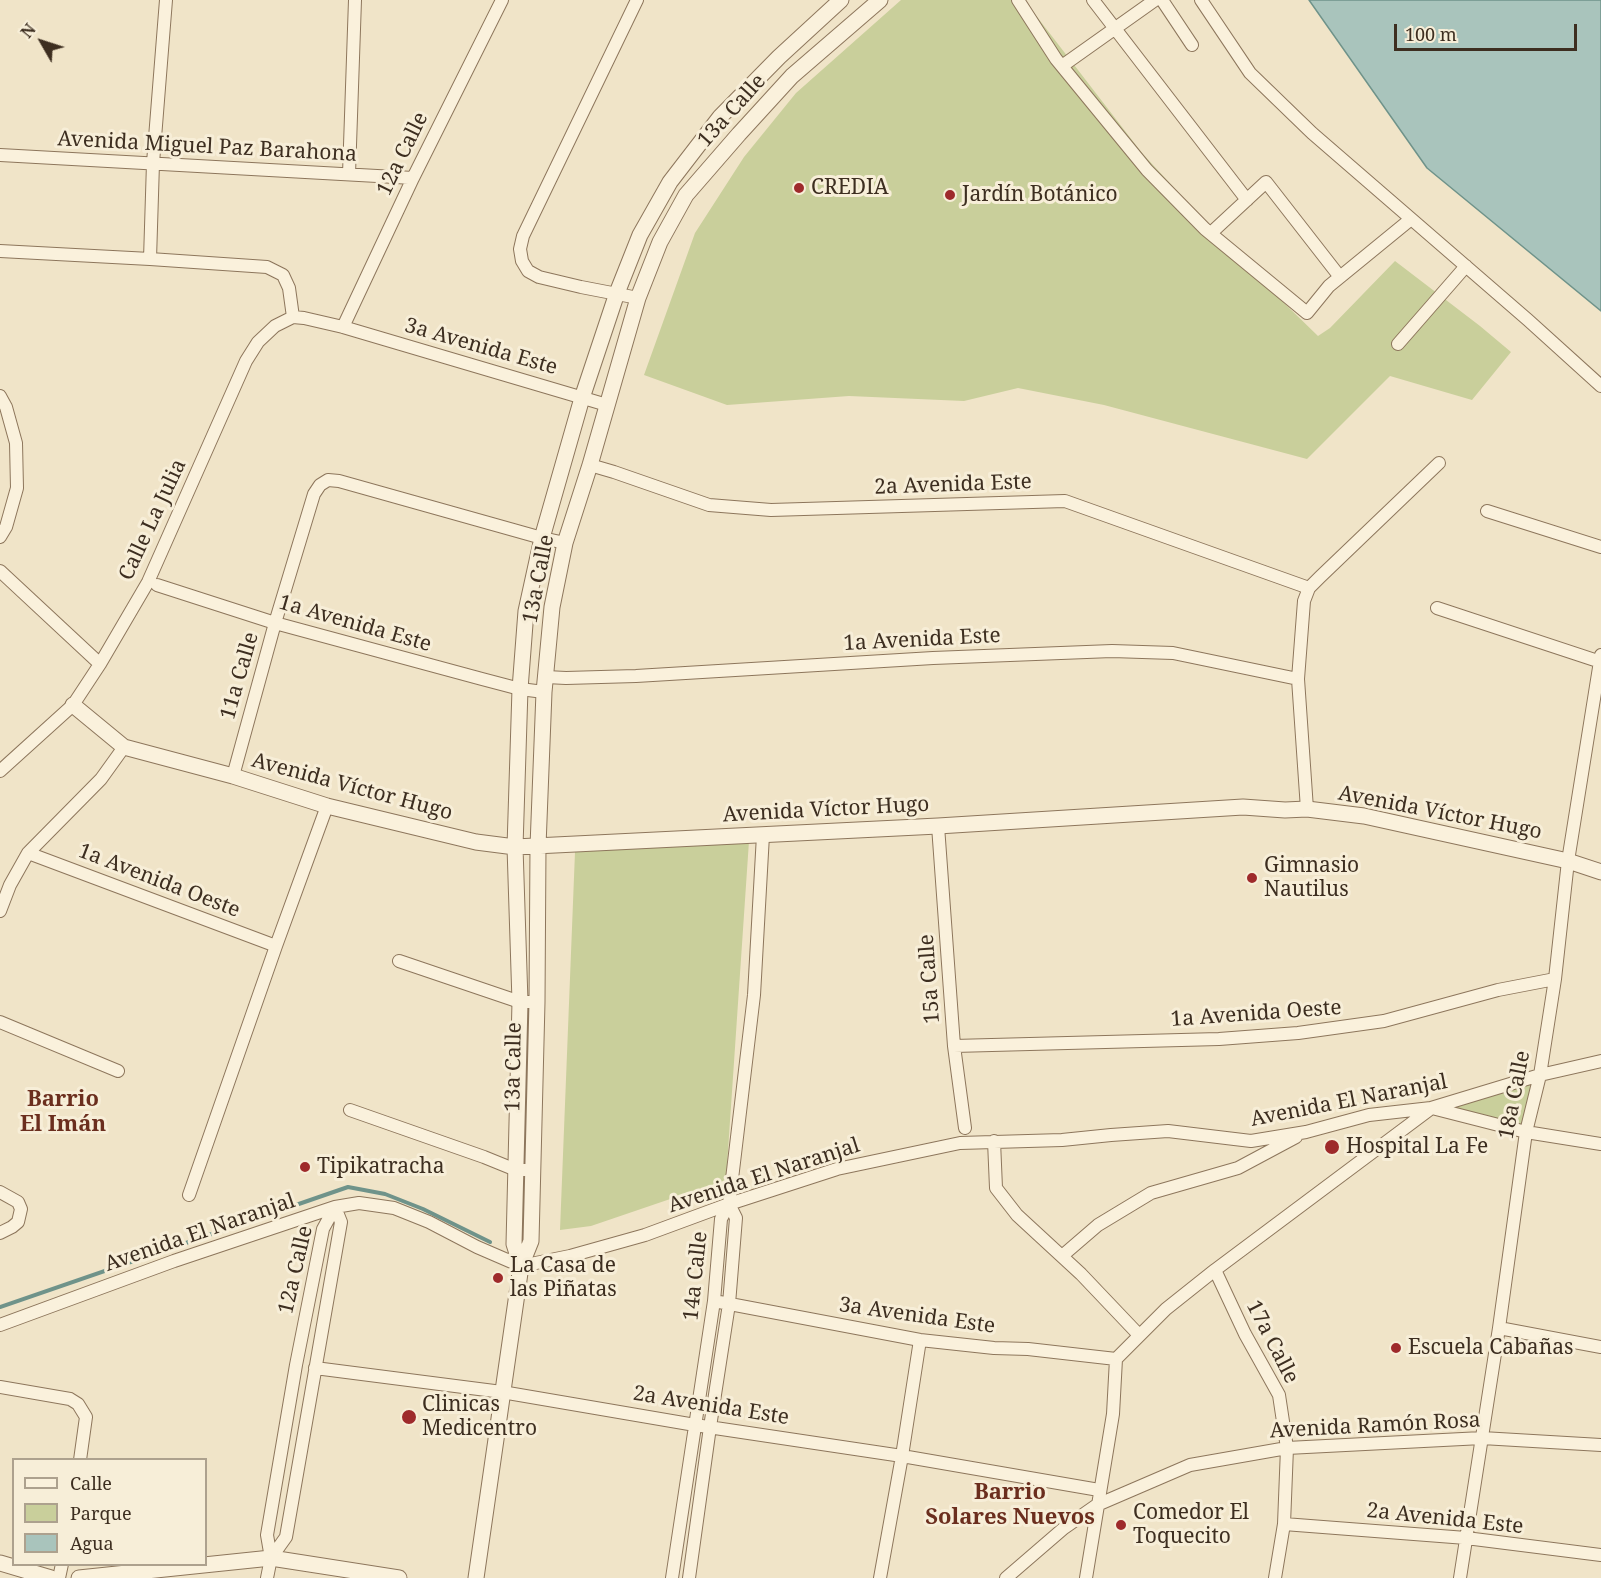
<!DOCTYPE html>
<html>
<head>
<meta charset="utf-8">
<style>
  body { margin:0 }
  #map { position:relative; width:1601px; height:1578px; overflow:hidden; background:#f0e4c8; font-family:"Noto Serif",serif }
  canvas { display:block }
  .legend { position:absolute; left:12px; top:1458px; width:195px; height:108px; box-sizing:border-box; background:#f7eed8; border:2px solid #ada18e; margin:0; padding:8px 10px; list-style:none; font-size:18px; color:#3d2e20 }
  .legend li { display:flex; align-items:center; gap:12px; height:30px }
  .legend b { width:30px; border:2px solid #ada18e }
  .north { position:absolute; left:12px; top:12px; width:60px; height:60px; -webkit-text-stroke:4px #f7eed8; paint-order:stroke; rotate:309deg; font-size:16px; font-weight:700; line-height:24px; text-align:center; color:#3d2e20 }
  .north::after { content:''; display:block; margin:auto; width:21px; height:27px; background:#3d2e20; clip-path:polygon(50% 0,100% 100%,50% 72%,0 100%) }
  .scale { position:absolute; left:1394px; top:24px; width:183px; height:27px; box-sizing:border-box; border:3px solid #3d2e20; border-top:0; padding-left:8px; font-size:18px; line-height:21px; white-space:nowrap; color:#3d2e20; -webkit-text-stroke:4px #f7eed8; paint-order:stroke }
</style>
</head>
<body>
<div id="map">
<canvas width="1601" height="1578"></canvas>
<ul class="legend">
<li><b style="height:8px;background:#faf1dc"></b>Calle</li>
<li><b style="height:16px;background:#c9cf9b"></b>Parque</li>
<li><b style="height:16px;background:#a9c4bc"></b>Agua</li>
</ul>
<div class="north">N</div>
<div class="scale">100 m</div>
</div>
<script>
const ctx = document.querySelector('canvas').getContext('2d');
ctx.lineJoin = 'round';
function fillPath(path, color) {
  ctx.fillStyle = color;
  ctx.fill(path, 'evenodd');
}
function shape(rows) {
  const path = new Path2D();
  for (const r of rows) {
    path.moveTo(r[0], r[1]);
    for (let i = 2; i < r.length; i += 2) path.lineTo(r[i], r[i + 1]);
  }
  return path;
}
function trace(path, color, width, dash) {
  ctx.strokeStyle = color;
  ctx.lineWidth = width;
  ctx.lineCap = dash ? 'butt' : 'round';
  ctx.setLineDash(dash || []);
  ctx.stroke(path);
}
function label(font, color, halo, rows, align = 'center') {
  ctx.font = font + ' "Noto Serif",serif';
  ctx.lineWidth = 6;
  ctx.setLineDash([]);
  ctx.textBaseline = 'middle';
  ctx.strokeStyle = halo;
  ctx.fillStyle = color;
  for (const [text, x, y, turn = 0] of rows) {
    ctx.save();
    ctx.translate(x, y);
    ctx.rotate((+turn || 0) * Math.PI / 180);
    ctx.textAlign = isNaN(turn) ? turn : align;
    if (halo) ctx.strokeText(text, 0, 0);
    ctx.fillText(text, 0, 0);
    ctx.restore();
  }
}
fillPath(shape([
  [901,0,1024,0,1142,153,1246,266,1318,336,1330,328,1395,261,1480,326,1511,352,1472,400,1390,376,1307,459,1104,405,1018,388,964,401,849,396,727,405,644,375,695,233,744,157,796,93],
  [749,841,726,1180,591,1226,560,1230,575,852],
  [1540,1075,1526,1132,1448,1108]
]), '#c9cf9b');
const water = shape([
  [1309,0,1601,0,1601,311,1427,168,1309,0]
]);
fillPath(water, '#a9c4bc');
trace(water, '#6f938a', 1.5);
trace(shape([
  [0,1307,348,1187,385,1194,423,1209,490,1242]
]), '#6f938a', 4);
const minor = shape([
  [637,0,523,236,520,249,522,261,528,271,539,277,581,287,638,298],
  [1018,0,1056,59,1147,170,1205,229,1307,313,1329,286,1411,219],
  [1093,0,1247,200],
  [1162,0,1192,45],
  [1201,0,1250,73,1312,133,1528,320,1601,386],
  [1062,66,1155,0],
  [0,155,413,178],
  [349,174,355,0],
  [1211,233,1266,182,1340,277],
  [0,251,150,259,267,267,283,275,289,288,293,317],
  [150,259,153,163,166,0],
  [343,327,413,178,502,0],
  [1398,344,1466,266],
  [0,396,6,407,16,443,17,488,6,527,0,537],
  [590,465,614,472,709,505,771,510,1065,501,1309,588],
  [1487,511,1601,547],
  [0,571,100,664],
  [157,585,275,623,482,679,520,689,544,692],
  [1437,608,1601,662],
  [546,677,566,678,636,676,933,658,1112,651,1173,653,1298,679],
  [0,771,73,705,100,664,148,582,246,361,258,342,275,326,293,317,304,318,343,327,607,405],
  [233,776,275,623,314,494,320,485,328,480,339,481,542,538,565,543],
  [1307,809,1298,679,1304,601,1309,588,1320,577,1439,463],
  [938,826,954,1046,965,1128],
  [28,853,276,946],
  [0,911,10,885,28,853,101,779,124,747],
  [399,961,520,1002,537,1002],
  [0,1022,118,1071],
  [954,1046,1219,1039,1298,1033,1384,1021,1498,990,1555,979],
  [1432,1108,1526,1132,1601,1144],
  [350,1110,484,1157,516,1170,533,1170],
  [994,1141,996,1188,1017,1215,1081,1274,1139,1335],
  [0,1192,18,1202,21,1209,18,1222,12,1227,0,1233],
  [189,1195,276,946,327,806],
  [1062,1256,1098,1225,1151,1193,1238,1168,1296,1137],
  [1215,1270,1245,1334,1279,1395,1287,1448,1284,1524,1275,1578],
  [714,1301,920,1340,994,1348,1028,1349,1116,1359],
  [0,1325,174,1261,335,1207,359,1203,394,1208,429,1222,477,1247,521,1266,570,1256,645,1235,729,1204,837,1169,960,1143,1062,1140,1111,1135,1168,1131,1251,1141,1306,1132,1369,1115,1431,1108,1540,1075,1601,1061],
  [1499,1328,1601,1347],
  [1116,1359,1166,1309,1215,1270,1429,1110],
  [315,1368,502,1392,695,1425,902,1456,1099,1490],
  [0,1387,70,1399,78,1404,86,1417,80,1460],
  [1284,1524,1466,1538,1601,1555],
  [271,1558,286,1537,341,1222,335,1207],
  [59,1578,62,1564],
  [267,1578,271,1558,267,1535,296,1365,323,1229,335,1207],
  [672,1578,714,1301,721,1219,729,1204,754,995,763,835],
  [689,1578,710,1427,729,1304,736,1218,729,1204],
  [880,1578,902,1456,920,1340],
  [1006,1578,1064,1528,1097,1505,1190,1465,1287,1448,1482,1438,1601,1445],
  [1086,1578,1113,1414,1116,1359],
  [1460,1578,1499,1328,1526,1132,1540,1075,1555,979,1568,861,1601,655]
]);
const tertiary = shape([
  [73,705,124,747,233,776,327,806,476,842,515,847,938,826,1243,807,1285,810,1307,809,1364,816,1568,861,1601,872],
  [521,1266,514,1244,520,1002,515,847,520,689,526,611,542,538,582,398,617,293,640,235,670,182,720,117,779,57,841,0],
  [0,1563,51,1578],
  [79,1578,271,1558,399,1578],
  [476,1578,521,1266,531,1241,537,1002,538,846,544,692,552,607,565,543,590,465,638,298,660,242,686,195,739,134,792,76,880,0]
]);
trace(minor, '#8d765c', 14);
trace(tertiary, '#8d765c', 17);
trace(minor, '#faf1dc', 12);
trace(tertiary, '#faf1dc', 15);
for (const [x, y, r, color] of [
  [799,188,6,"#9e2a2b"],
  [950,195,6,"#9e2a2b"],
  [1252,878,6,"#9e2a2b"],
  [1332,1147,8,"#9e2a2b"],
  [305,1167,6,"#9e2a2b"],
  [498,1278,6,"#9e2a2b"],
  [1396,1348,6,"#9e2a2b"],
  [409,1417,8,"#9e2a2b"],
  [1121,1525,6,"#9e2a2b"]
]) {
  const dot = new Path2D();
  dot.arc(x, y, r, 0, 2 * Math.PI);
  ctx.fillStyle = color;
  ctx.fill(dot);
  trace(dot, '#f7eed8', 2);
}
label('21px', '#3d2e20', '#f7eed8', [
  ["13a Calle",732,111,-48],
  ["Avenida Miguel Paz Barahona",207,147,3],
  ["12a Calle",403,154,-64],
  ["3a Avenida Este",481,347,16],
  ["2a Avenida Este",953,485,-2],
  ["Calle La Julia",153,520,-65],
  ["13a Calle",539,579,-79],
  ["1a Avenida Este",355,624,16],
  ["1a Avenida Este",922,640,-3],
  ["11a Calle",240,676,-74],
  ["Avenida Víctor Hugo",352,787,15],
  ["Avenida Víctor Hugo",826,810,-3],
  ["Avenida Víctor Hugo",1440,813,11],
  ["1a Avenida Oeste",159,881,21],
  ["15a Calle",930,979,-94],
  ["1a Avenida Oeste",1256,1014,-4],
  ["13a Calle",514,1067,-89],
  ["18a Calle",1515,1095,-79],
  ["Avenida El Naranjal",1349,1101,-11],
  ["Avenida El Naranjal",764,1176,-18],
  ["Avenida El Naranjal",200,1233,-19],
  ["12a Calle",296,1270,-77],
  ["14a Calle",696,1276,-84],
  ["3a Avenida Este",917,1316,8],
  ["17a Calle",1272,1342,63],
  ["2a Avenida Este",711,1406,9],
  ["Avenida Ramón Rosa",1375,1426,-3],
  ["2a Avenida Este",1445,1519,6]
]);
label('21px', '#3d2e20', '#f7eed8', [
  ["CREDIA",811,188],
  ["Jardín Botánico",962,195],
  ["Gimnasio",1264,866],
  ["Nautilus",1264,890],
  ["Hospital La Fe",1346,1147],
  ["Tipikatracha",317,1167],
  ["La Casa de",510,1266],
  ["las Piñatas",510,1290],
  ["Escuela Cabañas",1408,1348],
  ["Clinicas",422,1405],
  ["Medicentro",422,1429],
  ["Comedor El",1133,1513],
  ["Toquecito",1133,1537]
], 'left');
label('bold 22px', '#6b2e1e', '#f7eed8', [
  ["Barrio",63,1100],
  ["El Imán",63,1125],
  ["Barrio",1010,1493],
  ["Solares Nuevos",1010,1518]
]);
</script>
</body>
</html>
